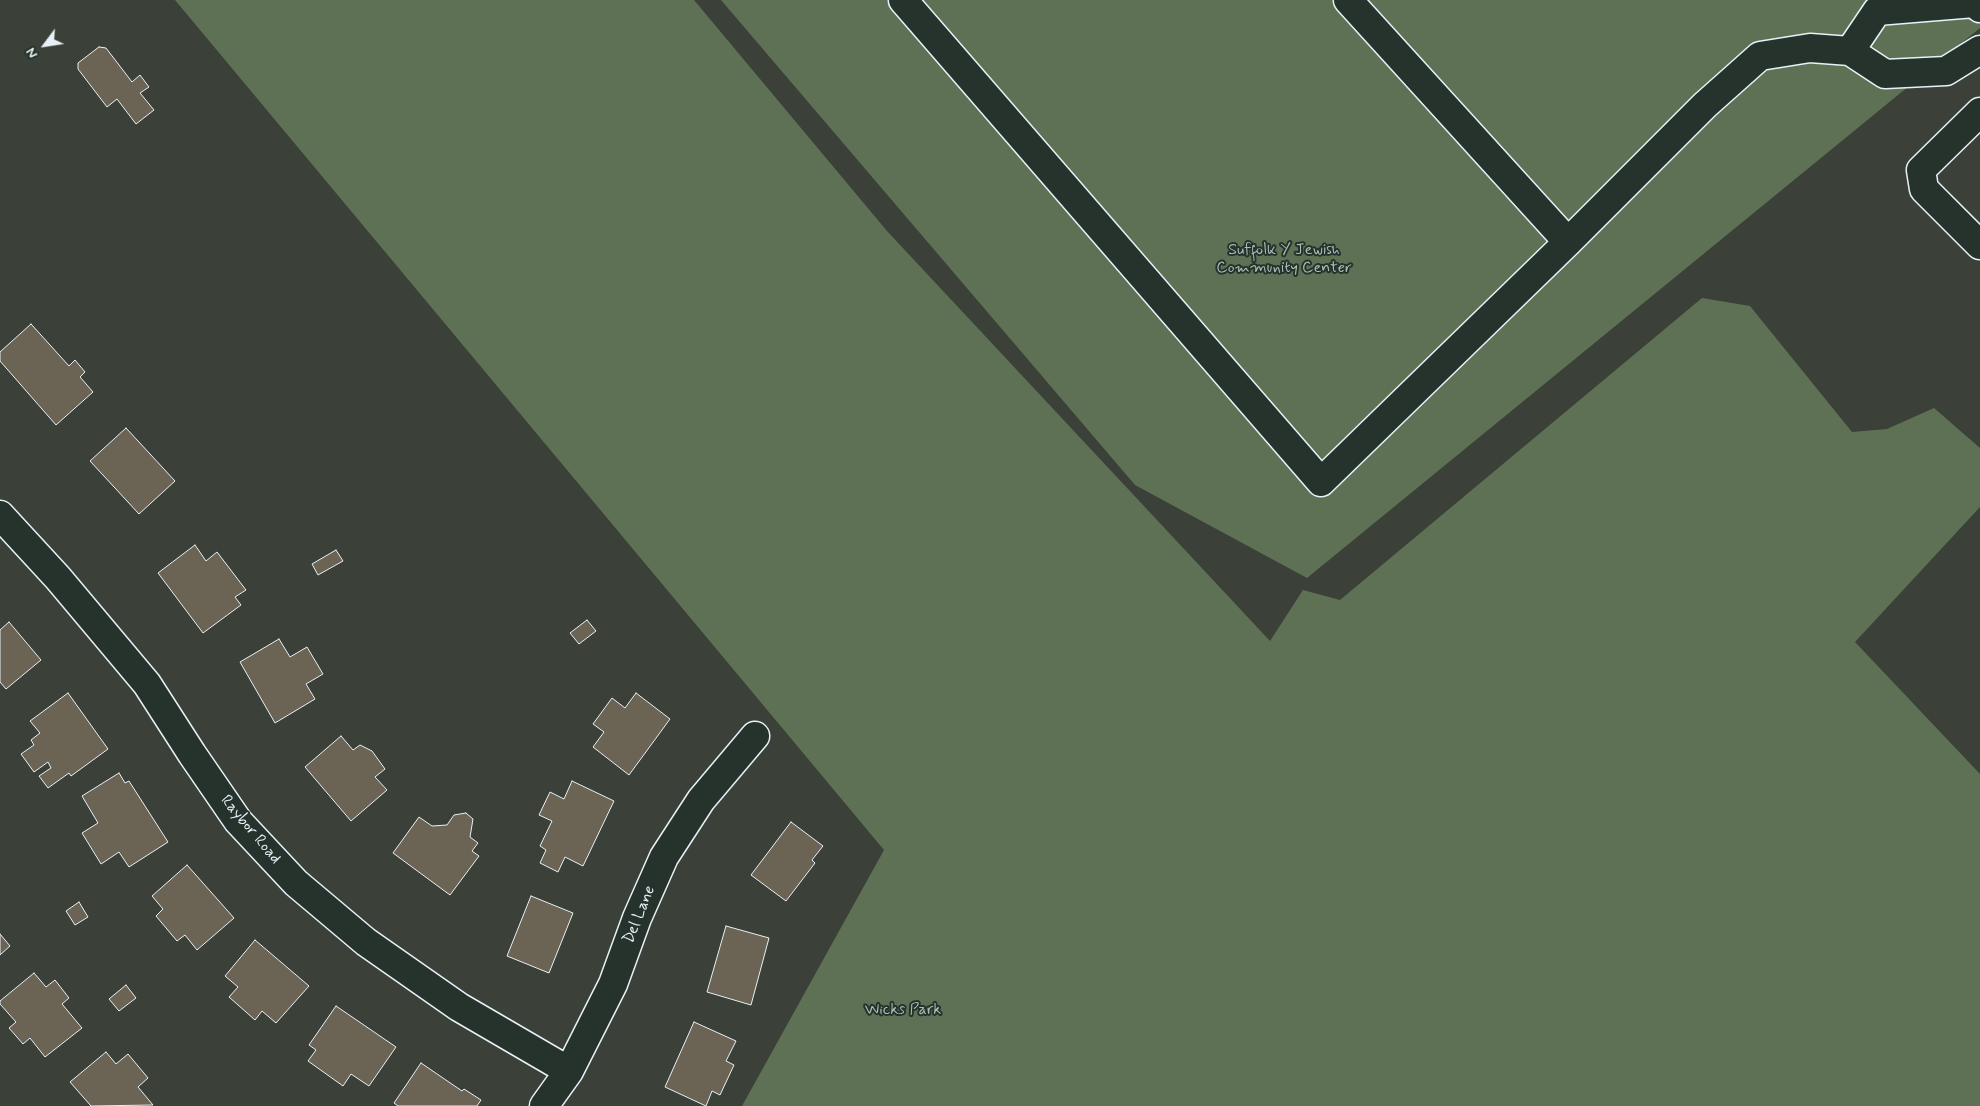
<!DOCTYPE html>
<html>
<head>
<meta charset="utf-8">
<style>
  body { margin:0 }
  #map { position:relative; width:1980px; height:1106px; overflow:hidden; background:#3b4138; font-family:Mynerve,sans-serif }
  canvas { display:block }
  .north { position:absolute; left:20px; top:20px; width:50px; height:50px; -webkit-text-stroke:4px #26332d; paint-order:stroke; rotate:239deg; font-size:14px; font-weight:700; line-height:20px; text-align:center; color:#e8f1f8 }
  .north::after { content:''; display:block; margin:auto; width:18px; height:22px; background:#e8f1f8; clip-path:polygon(50% 0,100% 100%,50% 72%,0 100%) }
</style>
</head>
<body>
<div id="map">
<canvas width="1980" height="1106"></canvas>
<div class="north">N</div>
</div>
<script>
const ctx = document.querySelector('canvas').getContext('2d');
ctx.lineJoin = 'round';
function fillPath(path, color) {
  ctx.fillStyle = color;
  ctx.fill(path, 'evenodd');
}
function shape(rows) {
  const path = new Path2D();
  for (const r of rows) {
    path.moveTo(r[0], r[1]);
    for (let i = 2; i < r.length; i += 2) path.lineTo(r[i], r[i + 1]);
  }
  return path;
}
function trace(path, color, width, dash) {
  ctx.strokeStyle = color;
  ctx.lineWidth = width;
  ctx.lineCap = dash ? 'butt' : 'round';
  ctx.setLineDash(dash || []);
  ctx.stroke(path);
}
function label(font, color, halo, rows, align = 'center') {
  ctx.font = font + ' Mynerve,sans-serif';
  ctx.lineWidth = 4;
  ctx.setLineDash([]);
  ctx.textBaseline = 'middle';
  ctx.strokeStyle = halo;
  ctx.fillStyle = color;
  for (const [text, x, y, turn = 0] of rows) {
    ctx.save();
    ctx.translate(x, y);
    ctx.rotate((+turn || 0) * Math.PI / 180);
    ctx.textAlign = isNaN(turn) ? turn : align;
    if (halo) ctx.strokeText(text, 0, 0);
    ctx.fillText(text, 0, 0);
    ctx.restore();
  }
}
fillPath(shape([
  [175,0,694,0,887,231,1270,641,1303,590,1340,600,1702,298,1750,306,1852,432,1887,429,1934,408,1980,448,1980,507,1855,642,1980,774,1980,1106,742,1106,884,850],
  [721,0,1980,0,1980,28,1307,578,1135,485]
]), '#5e7154');
const building = shape([
  [99,47,106,48,132,82,140,75,149,87,140,93,154,110,136,124,117,99,107,107,78,69,78,63,99,47],
  [31,324,69,366,75,360,85,372,80,377,93,392,56,425,0,361,0,352,31,324],
  [126,428,175,481,139,514,90,461,126,428],
  [195,545,206,561,217,552,246,590,235,597,241,605,203,633,158,573,195,545],
  [336,550,343,561,318,575,312,564,336,550],
  [587,620,596,631,579,644,570,633,587,620],
  [9,622,41,660,6,689,0,682,0,630,9,622],
  [279,639,290,657,307,647,323,674,306,684,315,699,275,723,240,662,279,639],
  [68,693,108,749,71,776,69,773,48,788,39,776,51,768,48,762,34,772,21,754,34,745,31,740,40,733,30,721,68,693],
  [636,693,670,719,629,775,593,747,604,732,593,724,612,698,625,708,636,693],
  [341,736,353,750,360,745,372,751,385,769,375,777,387,790,351,821,305,767,341,736],
  [119,773,125,783,129,781,168,842,129,867,119,852,101,864,82,833,98,823,82,796,119,773],
  [572,781,614,801,583,866,565,857,558,872,540,863,546,850,540,846,552,821,539,815,550,792,564,799,572,781],
  [466,813,473,819,470,837,478,843,472,851,479,856,450,895,393,853,419,817,432,826,447,825,454,815,466,813],
  [791,822,823,846,812,860,815,863,786,901,751,875,791,822],
  [187,865,234,918,197,950,185,935,177,941,156,916,163,909,152,896,187,865],
  [531,896,573,913,549,973,507,956,531,896],
  [79,902,88,917,75,925,66,911,79,902],
  [726,926,769,938,751,1005,707,992,726,926],
  [0,934,10,946,0,955,0,934],
  [255,940,309,986,276,1023,262,1011,255,1020,229,997,238,987,225,976,255,940],
  [34,973,46,987,55,980,69,998,62,1004,82,1028,45,1057,30,1038,23,1044,9,1028,16,1022,0,1004,0,1001,34,973],
  [126,985,136,998,119,1011,109,999,126,985],
  [336,1006,396,1047,369,1086,351,1074,343,1086,308,1061,316,1050,309,1045,336,1006],
  [694,1022,736,1041,726,1061,734,1065,720,1095,712,1091,706,1106,665,1087,694,1022],
  [106,1052,116,1064,128,1054,148,1078,138,1087,153,1105,91,1106,70,1082,106,1052],
  [421,1063,462,1091,464,1089,481,1100,477,1106,398,1106,394,1103,421,1063]
]);
fillPath(building, '#6b6353');
trace(building, '#e8f1f8', 1);
const minor = shape([
  [903,0,1321,482,1568,242,1705,105,1760,56,1810,48,1850,51],
  [1348,0,1568,242],
  [1980,8,1974,3,1877,11,1850,51,1885,74,1946,71,1980,50],
  [1980,112,1921,170,1924,189,1980,245],
  [0,515,58,578,147,684,192,754,238,821,296,883,366,942,459,1007,569,1071],
  [544,1106,569,1071,613,984,637,918,664,857,701,800,755,736]
]);
trace(minor, '#e8f1f8', 31);
trace(minor, '#26332d', 28);
label('16px', '#b1beb6', '#26332d', [
  ["Suffolk Y Jewish",1284,251],
  ["Community Center",1284,269],
  ["Wicks Park",903,1011]
]);
label('16px', '#e8f1f8', '#26332d', [
  ["Raybor Road",250,830,50],
  ["Del Lane",640,915,-68]
]);
</script>
</body>
</html>
